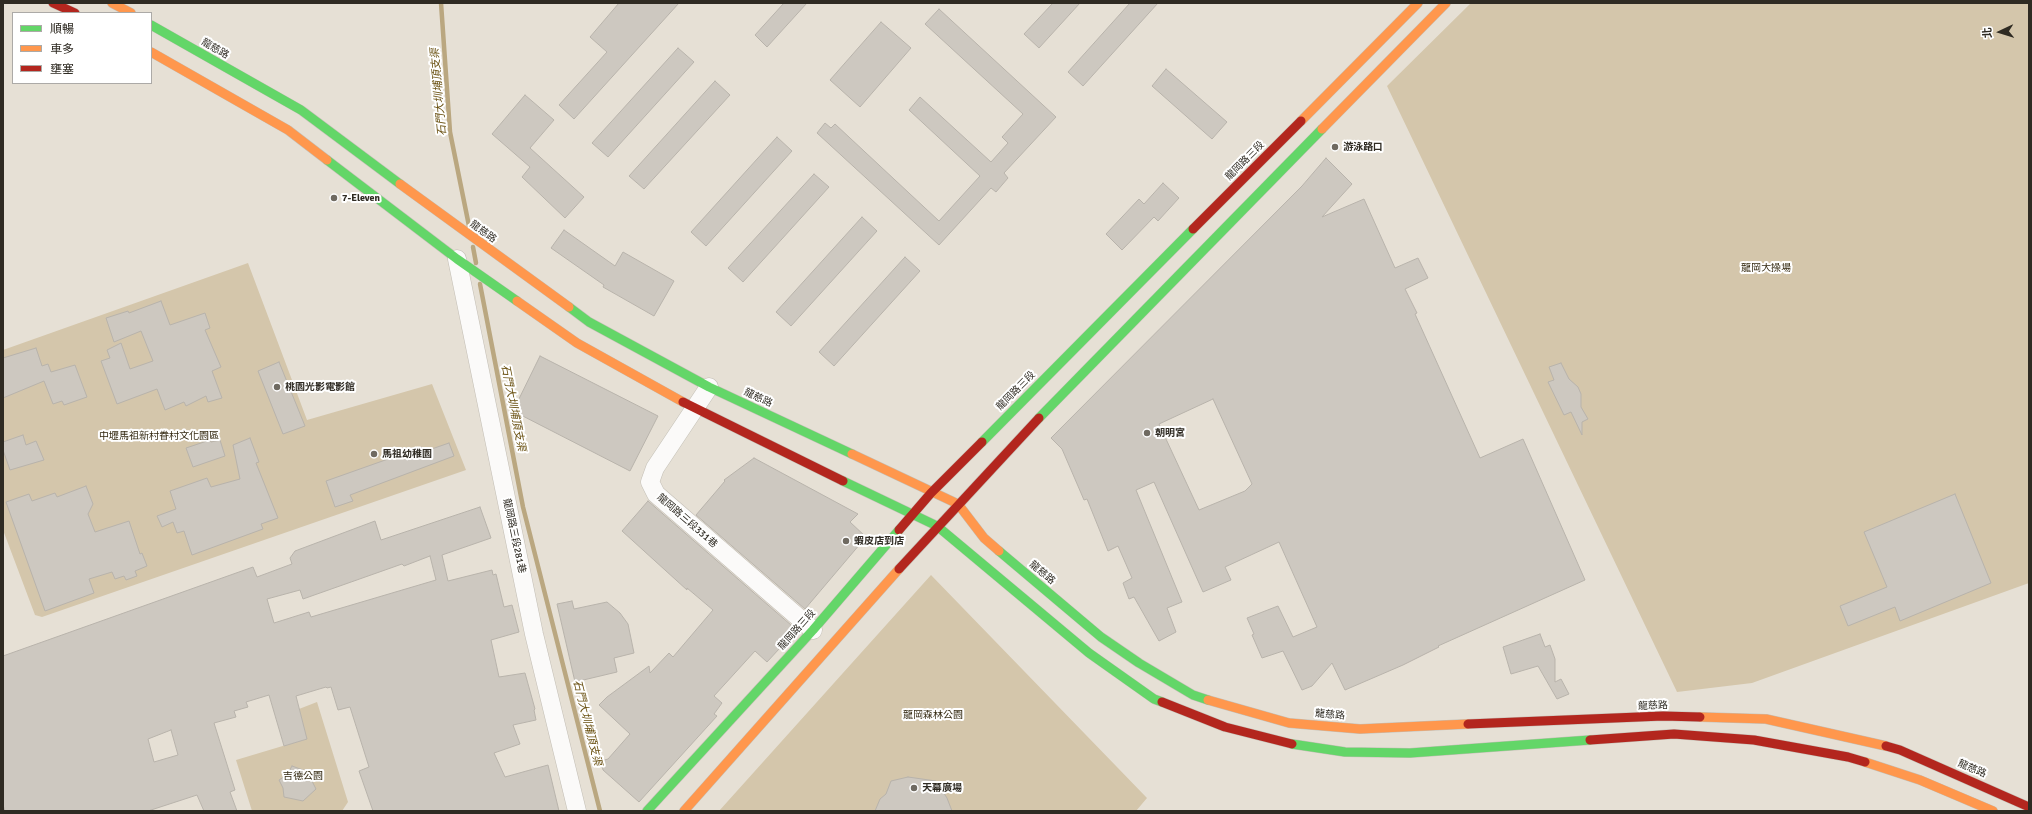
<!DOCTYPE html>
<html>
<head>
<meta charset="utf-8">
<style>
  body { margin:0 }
  #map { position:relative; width:2032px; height:814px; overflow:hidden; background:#e6e0d5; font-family:Signika,"Noto Sans TC",sans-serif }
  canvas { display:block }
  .frame { position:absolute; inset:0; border:4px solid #2f2b23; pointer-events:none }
  .legend { position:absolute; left:12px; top:12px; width:140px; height:72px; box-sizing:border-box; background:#fff; border:1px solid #acaaa7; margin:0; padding:5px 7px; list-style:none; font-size:12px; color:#2f2b23 }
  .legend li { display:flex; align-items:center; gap:8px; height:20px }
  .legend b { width:20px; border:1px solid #acaaa7 }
  .north { position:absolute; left:1980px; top:12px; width:40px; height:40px; -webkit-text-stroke:3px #fff; paint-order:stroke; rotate:266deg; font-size:11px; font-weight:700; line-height:16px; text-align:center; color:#2f2b23 }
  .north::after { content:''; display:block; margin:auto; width:14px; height:18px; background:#2f2b23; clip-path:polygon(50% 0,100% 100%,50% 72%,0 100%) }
</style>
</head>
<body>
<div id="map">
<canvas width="2032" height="814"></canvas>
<div class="frame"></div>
<ul class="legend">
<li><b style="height:5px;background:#63d668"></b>順暢</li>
<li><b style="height:5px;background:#ff974d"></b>車多</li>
<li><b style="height:5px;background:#b3261e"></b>壅塞</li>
</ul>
<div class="north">北</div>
</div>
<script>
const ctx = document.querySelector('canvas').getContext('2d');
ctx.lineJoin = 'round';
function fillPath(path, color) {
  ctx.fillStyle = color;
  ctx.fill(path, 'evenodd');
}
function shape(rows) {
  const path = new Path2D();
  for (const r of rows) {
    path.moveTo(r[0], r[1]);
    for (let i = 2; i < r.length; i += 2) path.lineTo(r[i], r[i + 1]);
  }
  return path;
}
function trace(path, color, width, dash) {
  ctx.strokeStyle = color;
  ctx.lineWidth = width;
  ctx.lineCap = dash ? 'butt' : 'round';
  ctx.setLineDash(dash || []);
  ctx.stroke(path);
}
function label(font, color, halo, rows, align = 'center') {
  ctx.font = font + ' Signika,"Noto Sans TC",sans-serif';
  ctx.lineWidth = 4;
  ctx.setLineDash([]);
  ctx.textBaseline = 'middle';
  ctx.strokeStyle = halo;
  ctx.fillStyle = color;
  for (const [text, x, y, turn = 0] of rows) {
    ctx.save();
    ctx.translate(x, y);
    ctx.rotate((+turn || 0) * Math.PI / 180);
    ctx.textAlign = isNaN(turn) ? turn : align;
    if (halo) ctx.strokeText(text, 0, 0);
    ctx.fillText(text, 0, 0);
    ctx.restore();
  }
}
fillPath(shape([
  [1471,3,2029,3,2029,583,1752,683,1677,692,1387,86],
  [248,263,307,420,432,384,466,470,42,617,35,615,3,530,3,350],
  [931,575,1147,798,1136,811,719,811],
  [317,702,348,802,342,811,252,811,236,760,306,739,299,709]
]), '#d4c6ab');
trace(shape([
  [441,3,450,132,469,226],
  [473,247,476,263],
  [480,284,523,507,600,811]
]), '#baa780', 4.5);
const building = shape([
  [619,3,679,3,574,119,559,105,607,52,590,37,619,3],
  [784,3,807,3,767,47,755,35,784,3],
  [1053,3,1080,3,1039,48,1024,34,1053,3],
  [1130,3,1158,3,1083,86,1068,72,1130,3],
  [939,9,1056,117,1004,173,1008,178,996,192,991,188,939,245,817,133,825,123,831,128,835,124,939,221,980,176,909,110,920,97,991,162,1008,143,1002,137,1023,114,925,24,939,9],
  [881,22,911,48,860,107,830,80,881,22],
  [678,48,694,62,608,157,592,143,678,48],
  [1166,69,1227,122,1212,139,1152,86,1166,69],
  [715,81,730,95,644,189,629,176,715,81],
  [525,95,554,120,530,148,584,197,565,218,522,177,530,167,492,134,525,95],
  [777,137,792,151,706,246,691,232,777,137],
  [1326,158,1352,184,1322,217,1364,199,1395,268,1418,258,1428,278,1405,289,1417,313,1415,314,1480,458,1523,439,1585,580,1438,646,1439,647,1403,665,1345,690,1332,663,1312,686,1302,690,1283,651,1262,658,1252,635,1254,634,1247,618,1278,606,1293,637,1317,627,1279,542,1225,567,1231,580,1203,592,1154,482,1136,490,1182,602,1167,608,1176,632,1159,641,1134,597,1129,599,1123,583,1132,578,1118,546,1108,551,1087,499,1084,500,1062,449,1051,438,1302,186,1326,158],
  [1213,399,1252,484,1245,491,1199,510,1159,424,1213,399],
  [814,174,829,187,743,282,728,268,814,174],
  [1163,183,1179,198,1158,221,1154,217,1122,250,1106,234,1139,199,1144,204,1163,183],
  [862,217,877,231,791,326,776,312,862,217],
  [564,230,615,266,623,252,674,281,654,316,603,287,604,285,551,248,564,230],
  [905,257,920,271,834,366,819,352,905,257],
  [161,301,170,325,205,313,210,328,205,330,221,367,212,371,222,398,208,402,206,396,186,406,184,402,165,410,157,389,117,404,101,361,110,358,107,350,121,343,130,369,153,361,141,331,114,342,106,318,128,311,129,313,161,301],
  [36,348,42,366,48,364,51,372,75,365,87,397,64,405,62,401,53,404,44,381,3,398,3,358,36,348],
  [540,356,658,416,630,471,513,411,540,356],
  [279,362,305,426,283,434,258,371,279,362],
  [1561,363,1569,379,1578,387,1581,394,1581,407,1588,419,1582,422,1582,435,1571,412,1564,415,1548,382,1554,380,1549,367,1561,363],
  [23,435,26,445,36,441,44,460,10,470,3,450,3,442,23,435],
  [250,438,259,462,256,463,278,518,261,524,263,529,192,555,184,531,177,533,173,522,162,527,157,516,176,509,170,491,207,478,211,487,240,479,233,445,250,438],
  [210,440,211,442,220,440,225,456,193,467,186,448,210,440],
  [449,443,454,456,350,495,353,501,335,507,326,481,422,447,423,452,449,443],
  [754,458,858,514,850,522,866,537,805,609,696,515,725,481,724,480,754,458],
  [86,486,93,504,88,514,95,532,129,521,140,554,142,553,147,566,135,571,137,576,126,580,124,576,115,579,112,572,89,579,94,593,45,611,6,502,29,494,32,501,55,493,57,497,86,486],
  [1955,494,1991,583,1900,621,1895,607,1848,626,1840,606,1887,587,1864,532,1955,494],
  [648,501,791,625,792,635,767,662,755,651,714,696,722,703,714,714,717,716,639,802,603,770,601,761,608,759,630,734,599,705,607,697,649,666,650,673,669,653,673,657,713,610,687,588,687,590,622,531,648,501],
  [480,507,491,538,442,555,448,581,492,570,493,575,496,574,504,607,512,605,519,632,491,640,499,677,525,673,535,709,534,710,536,720,513,725,520,744,494,753,505,777,548,765,559,811,373,811,359,771,369,767,350,707,338,710,331,687,327,688,326,687,296,696,307,739,284,746,269,695,246,702,248,707,234,711,236,717,214,723,235,790,230,792,237,811,204,811,197,795,148,811,5,811,3,805,3,656,253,567,257,577,292,564,290,558,295,551,375,521,381,540,480,507],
  [430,556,436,580,311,617,309,612,274,623,267,599,300,590,303,599,402,564,404,566,430,556],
  [171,730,178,755,154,762,148,739,171,730],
  [572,601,574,609,607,602,620,613,628,624,634,653,614,658,617,672,575,682,557,604,572,601],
  [1540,634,1545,647,1550,645,1555,659,1555,682,1561,679,1569,694,1557,699,1538,666,1511,674,1503,647,1540,634],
  [292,766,303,770,312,770,312,781,316,789,303,801,284,797,283,788,279,780,287,775,292,766],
  [908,777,936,781,947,798,952,811,875,811,880,799,886,794,891,781,908,777]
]);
fillPath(building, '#cdc8c0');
trace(building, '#b8b3ab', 1);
const street = shape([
  [457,259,534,634,577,811],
  [709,387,655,468,650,482,656,494,813,630]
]);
const fast = shape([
  [151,25,301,110,400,184],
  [327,160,457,259,517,301],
  [569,307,589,322,709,387,852,454],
  [1039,418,1322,129],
  [982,442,1193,229],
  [843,481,937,526,1089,653,1154,699,1162,702],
  [999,551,1101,637,1139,663,1193,695,1208,700],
  [1292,744,1345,752,1410,753,1590,740],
  [647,811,813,630,899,530]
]);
const slow = shape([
  [112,3,131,13],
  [151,52,288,130,327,160],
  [1301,121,1418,3],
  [1322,129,1446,3],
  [400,184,569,307],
  [517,301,577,343,683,402],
  [852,454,958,504,984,538,999,551],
  [1208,700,1289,723,1360,729,1468,724],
  [1700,717,1766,719,1886,746],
  [1865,762,1920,780,1993,811],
  [684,811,899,569]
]);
const jam = shape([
  [53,3,75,13],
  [1193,229,1301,121],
  [683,402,843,481],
  [899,530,931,493,982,442],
  [899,569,1039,418],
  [1162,702,1225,727,1292,744],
  [1468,724,1663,716,1700,717],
  [1590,740,1674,734,1754,740,1848,757,1865,762],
  [1886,746,1900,750,2029,807]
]);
trace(street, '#c3beb5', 19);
trace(fast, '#c3beb5', 10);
trace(slow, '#c3beb5', 10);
trace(jam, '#c3beb5', 10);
trace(street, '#fbfaf9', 18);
trace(fast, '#63d668', 9);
trace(slow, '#ff974d', 9);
trace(jam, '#b3261e', 9);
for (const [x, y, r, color] of [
  [1335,147,4,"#6f6a61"],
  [334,198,4,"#6f6a61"],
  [277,387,4,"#6f6a61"],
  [1147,433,4,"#6f6a61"],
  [374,454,4,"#6f6a61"],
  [846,541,4,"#6f6a61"],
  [914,788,4,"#6f6a61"]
]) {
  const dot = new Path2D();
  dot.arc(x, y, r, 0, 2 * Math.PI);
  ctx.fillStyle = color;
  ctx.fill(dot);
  trace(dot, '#fff', 1.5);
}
label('10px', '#2f2b23', '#fff', [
  ["龍慈路",215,49,30],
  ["龍岡路三段",1245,161,-45],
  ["龍慈路",483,232,36],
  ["龍岡路三段",1016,391,-45],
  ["龍慈路",758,398,25],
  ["龍岡路三段331巷",687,521,41],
  ["龍岡路三段281巷",514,536,78],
  ["龍慈路",1042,573,40],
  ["龍岡路三段",797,630,-48],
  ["龍慈路",1653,706,-2],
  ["龍慈路",1330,715,5],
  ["龍慈路",1972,769,23]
]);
label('bold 10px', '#2f2b23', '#fff', [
  ["游泳路口",1343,147],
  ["7-Eleven",342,198],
  ["桃園光影電影館",285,387],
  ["朝明宮",1155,433],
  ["馬祖幼稚園",382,454],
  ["蝦皮店到店",854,541],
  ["天幕廣場",922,788]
], 'left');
label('10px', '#332810', '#fff', [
  ["龍岡大操場",1766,268],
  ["中壢馬祖新村眷村文化園區",159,436],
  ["龍岡森林公園",933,715],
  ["吉德公園",303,776]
]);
label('italic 11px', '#6b5213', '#fff', [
  ["石門大圳埔頂支渠",439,92,-95],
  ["石門大圳埔頂支渠",513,408,79],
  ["石門大圳埔頂支渠",587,723,76]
]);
</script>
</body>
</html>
